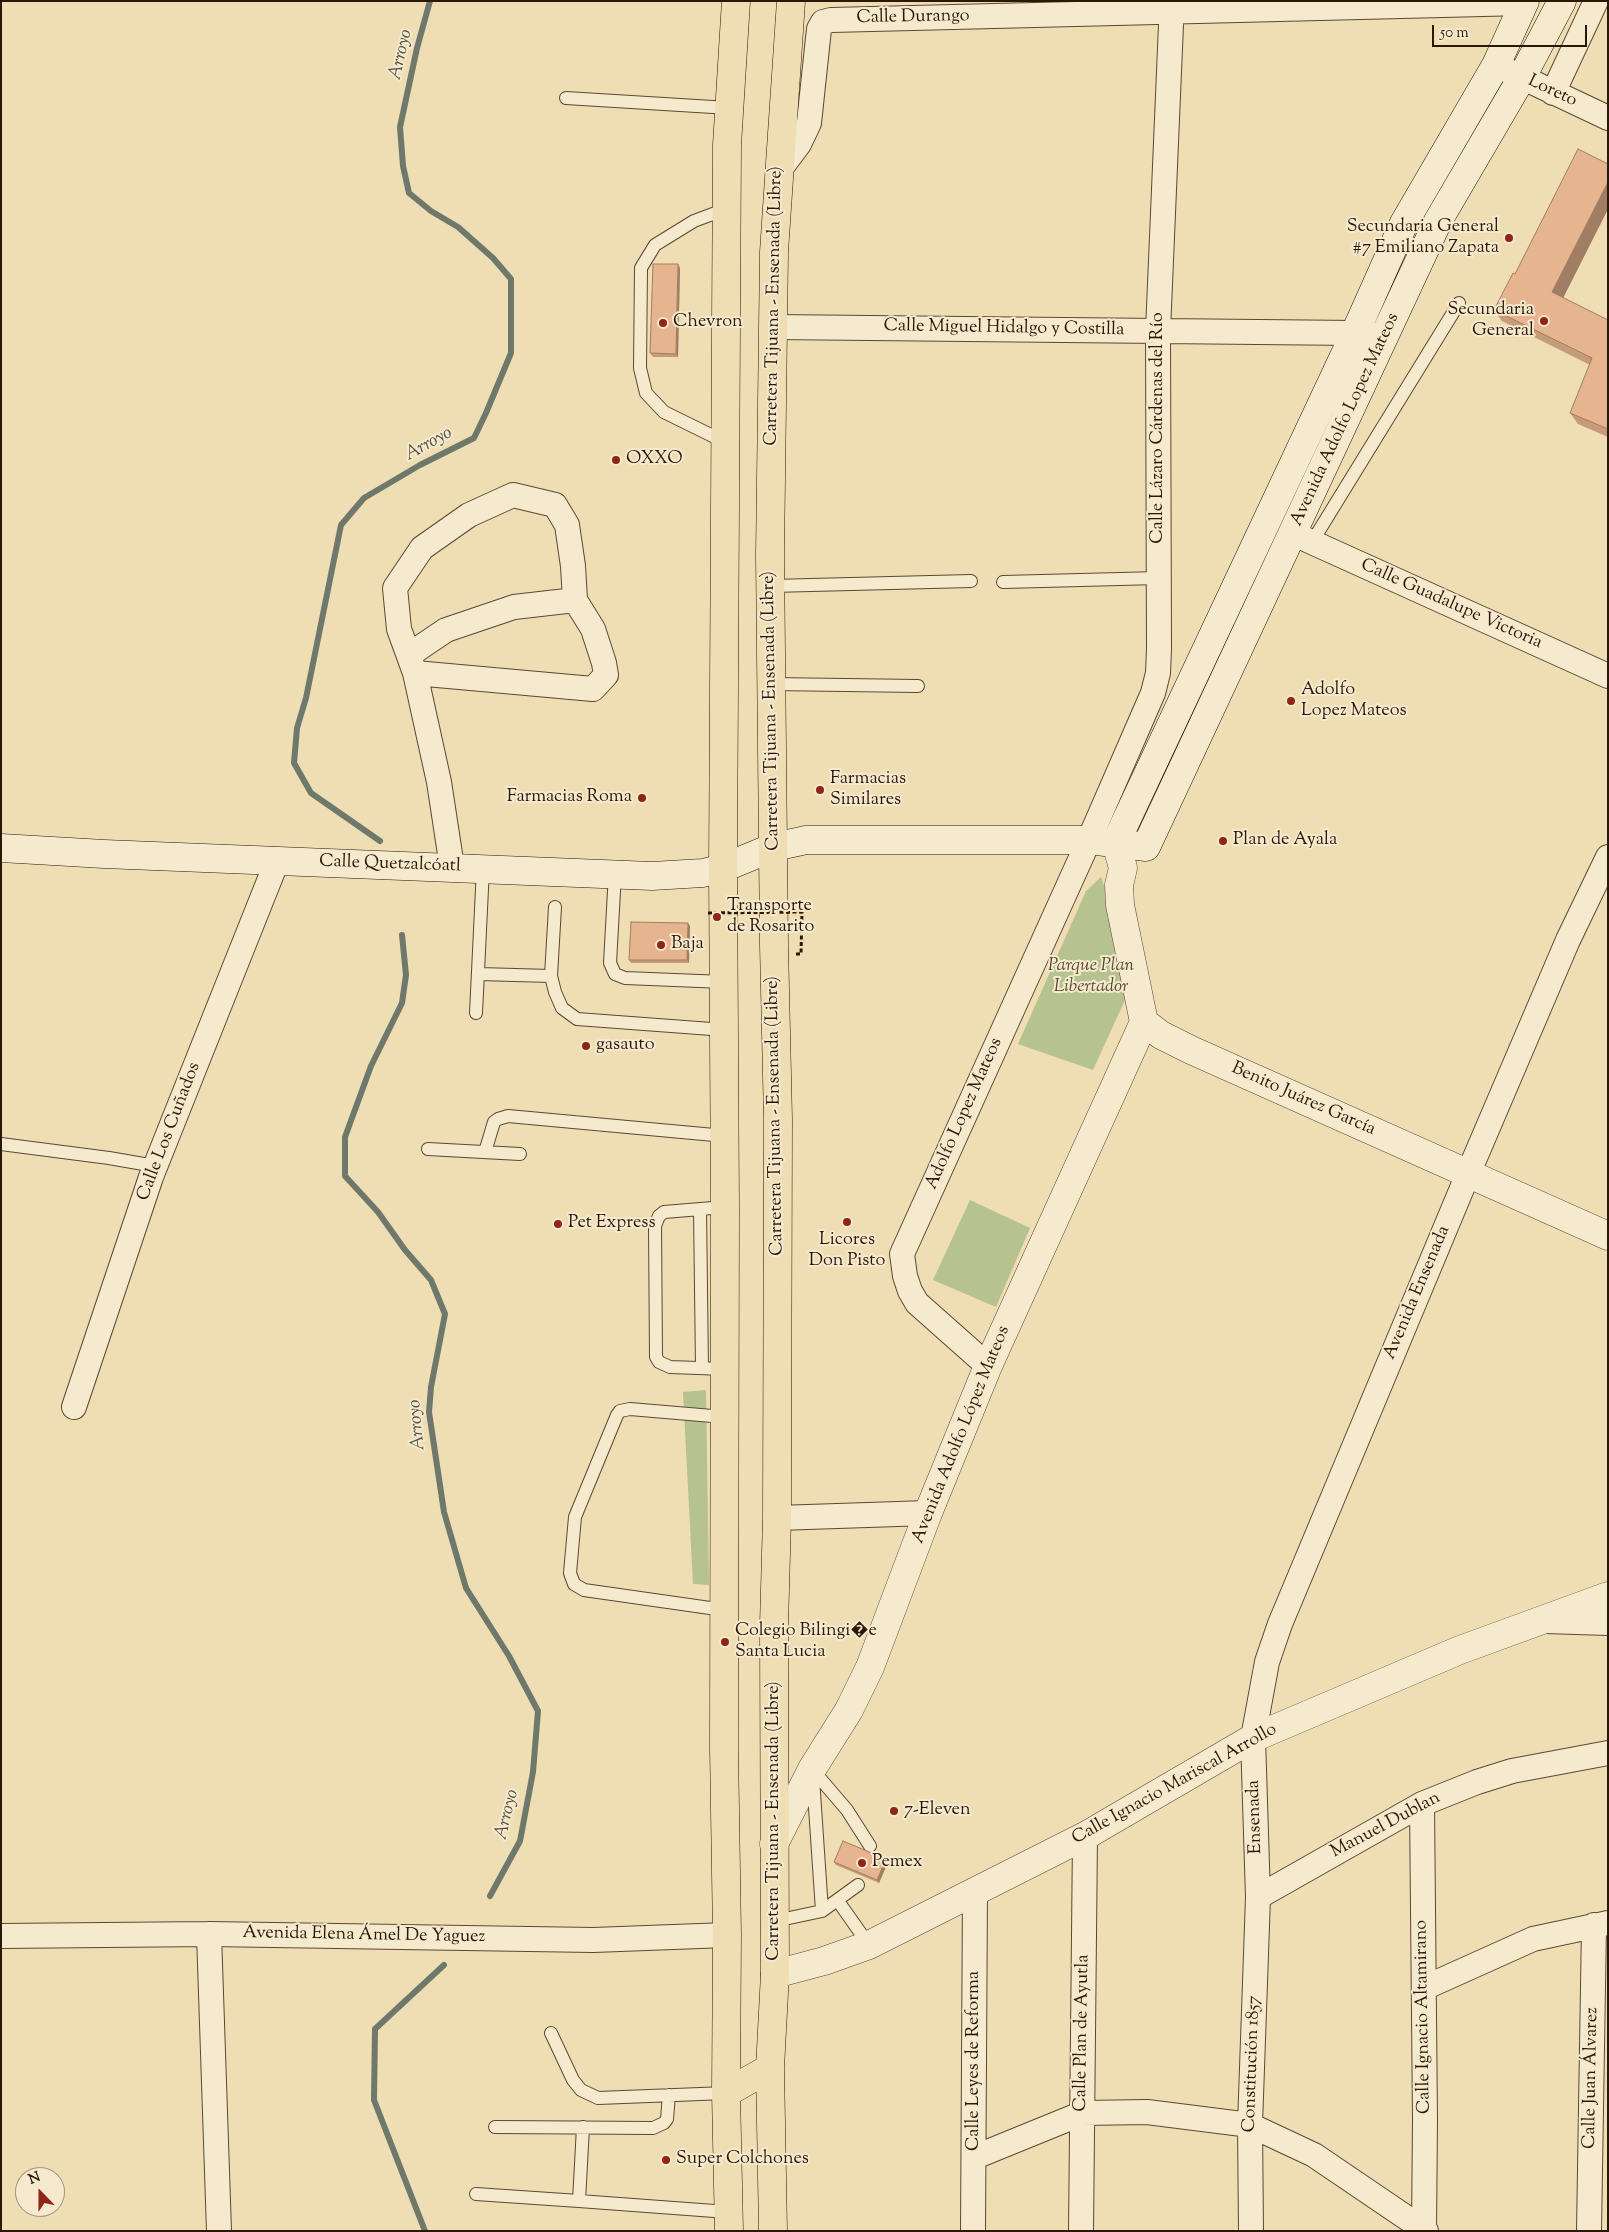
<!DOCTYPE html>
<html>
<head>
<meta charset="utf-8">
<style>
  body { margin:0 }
  #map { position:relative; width:1609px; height:2232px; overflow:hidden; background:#efddb4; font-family:"Sorts Mill Goudy",serif }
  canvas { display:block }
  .frame { position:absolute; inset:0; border:2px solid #2b1707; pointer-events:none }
  .north { position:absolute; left:15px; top:2167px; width:50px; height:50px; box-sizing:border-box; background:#f5e9ce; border:1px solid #a4957e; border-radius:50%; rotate:338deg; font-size:14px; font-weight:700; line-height:20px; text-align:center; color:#2b1707 }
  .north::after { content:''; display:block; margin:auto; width:18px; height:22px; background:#8f2418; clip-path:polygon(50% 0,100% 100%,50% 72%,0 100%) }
  .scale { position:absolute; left:1432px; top:25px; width:155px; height:22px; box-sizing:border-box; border:2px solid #2b1707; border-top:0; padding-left:6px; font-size:15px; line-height:18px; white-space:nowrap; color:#2b1707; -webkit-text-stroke:4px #f5e9ce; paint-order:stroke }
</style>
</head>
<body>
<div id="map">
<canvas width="1609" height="2232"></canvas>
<div class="frame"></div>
<div class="north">N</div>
<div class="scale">50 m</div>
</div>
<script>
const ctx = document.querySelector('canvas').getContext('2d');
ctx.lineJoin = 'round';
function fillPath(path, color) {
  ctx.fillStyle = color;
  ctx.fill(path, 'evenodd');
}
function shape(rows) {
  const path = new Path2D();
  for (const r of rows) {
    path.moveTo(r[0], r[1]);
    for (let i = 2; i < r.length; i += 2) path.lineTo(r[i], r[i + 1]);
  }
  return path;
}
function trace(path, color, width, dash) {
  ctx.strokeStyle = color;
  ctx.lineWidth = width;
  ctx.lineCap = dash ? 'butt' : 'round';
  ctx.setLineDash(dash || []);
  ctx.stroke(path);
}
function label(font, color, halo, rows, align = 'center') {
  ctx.font = font + ' "Sorts Mill Goudy",serif';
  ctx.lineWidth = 4;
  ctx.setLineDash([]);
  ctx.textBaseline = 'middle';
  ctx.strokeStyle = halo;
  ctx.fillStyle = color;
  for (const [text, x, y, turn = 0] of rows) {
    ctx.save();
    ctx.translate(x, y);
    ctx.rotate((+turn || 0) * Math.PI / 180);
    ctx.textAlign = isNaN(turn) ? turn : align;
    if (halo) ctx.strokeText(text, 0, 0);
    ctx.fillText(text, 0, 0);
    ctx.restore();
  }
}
fillPath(shape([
  [1101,877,1136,976,1093,1070,1018,1044,1086,891],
  [970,1200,1030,1228,996,1307,933,1280],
  [706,1390,709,1585,693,1584,683,1392]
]), '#b6c28f');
trace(shape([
  [380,841,311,793,294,763,297,728,306,698,341,525,364,498,420,465,474,438,486,413,511,353,511,279,493,258,458,227,431,211,409,193,403,166,400,127,417,48,430,1],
  [402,935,406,975,402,1003,371,1066,345,1137,345,1176,378,1212,405,1250,431,1280,445,1314,431,1387,429,1412,444,1512,466,1588,509,1656,538,1711,533,1772,520,1841,490,1896],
  [425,2231,374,2100,375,2029,444,1965]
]), '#6e796c', 6);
const service = shape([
  [566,98,729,108],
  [725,442,664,412,646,393,640,368,641,268,655,245,694,221,726,209],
  [1312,542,1459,303],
  [1003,582,1159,578],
  [771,586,971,581],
  [772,684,918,686],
  [615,873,610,963,615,974,625,978,724,982],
  [555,907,551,976,555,992,562,1008,577,1019,725,1030],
  [479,974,551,976],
  [476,1013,483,868],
  [1,1144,109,1158,155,1166],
  [428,1149,520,1154],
  [485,1152,494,1122,498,1119,508,1116,725,1136],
  [700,1209,702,1368],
  [725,1369,670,1367,659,1362,656,1357,655,1226,659,1216,664,1212,725,1207],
  [724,1610,584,1590,574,1584,570,1573,575,1517,617,1415,620,1411,630,1409,724,1417],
  [812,1769,847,1810,870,1846],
  [813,1778,822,1911],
  [838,1901,869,1945],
  [775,1921,822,1911,858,1885],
  [551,2033,573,2080,581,2090,598,2098,726,2093],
  [495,2127,653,2128,664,2123,667,2119,669,2095],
  [583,2127,579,2201,728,2212],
  [476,2194,579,2201]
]);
const minor = shape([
  [1496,65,1608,118],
  [1553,93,1596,1],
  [778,172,799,144,809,123,819,29,823,22,831,20,1524,3],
  [773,327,1355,333,1371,335],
  [1294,534,1608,676],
  [409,655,446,630,514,607,575,600,573,566,567,525,555,505,513,495,469,515,422,548,395,588,399,629,415,673,439,782,452,867],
  [415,673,593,689,606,675,604,663,593,629,575,600],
  [988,1366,917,1303,910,1291,905,1276,902,1254,1089,840,1153,693,1158,673,1159,649,1158,331,1172,1],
  [74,1407,151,1177,277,861],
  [777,1518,928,1513],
  [1545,1621,1608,1623],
  [1422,1804,1425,2120,1424,2231],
  [1258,1897,1422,1804,1477,1782,1512,1771,1608,1753],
  [209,1934,219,2231],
  [1,1936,209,1934,593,1940,727,1935],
  [1424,1988,1533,1939,1608,1923],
  [975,2157,1083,2113,1147,2112,1250,2125,1314,2155,1426,2231],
  [973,2231,975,1891],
  [1081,2231,1085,1836],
  [1251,2231,1250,2125,1258,1897,1253,1738,1267,1662,1280,1624,1468,1174,1568,940,1608,857],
  [1589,2231,1594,1925]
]);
const tertiary = shape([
  [1116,842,1123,868,1119,885,1120,905,1144,1022,1161,1035,1191,1050,1608,1236],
  [774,1844,812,1769,849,1710,870,1667,928,1513,988,1366,1144,1022],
  [775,1974,824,1961,869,1945,1085,1836,1253,1738,1460,1650,1608,1596]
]);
const secondary = shape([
  [1116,842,1355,333,1404,223,1496,65,1525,1],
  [1,848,104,854,652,876,703,873,723,868,774,847,806,840,1089,840,1146,847,1438,221,1521,79,1562,1]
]);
const trunk = shape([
  [726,2093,770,2068],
  [729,2231,726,2093,727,1935,724,1748,725,1207,723,868,727,145,736,1],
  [773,2231,770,2068,775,1974,774,1625,777,1518,778,1119,774,945,770,555,774,252,791,1]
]);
trace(service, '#5c4832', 14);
trace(minor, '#5c4832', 26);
trace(tertiary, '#5c4832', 29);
trace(secondary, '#2b1707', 29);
trace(trunk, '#2b1707', 29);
trace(shape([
  [796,954,801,954,802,912]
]), '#2b1707', 3, [4, 2.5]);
trace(service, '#f5e9ce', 12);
trace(minor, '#f5e9ce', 24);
trace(tertiary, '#f5e9ce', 28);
trace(secondary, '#f5e9ce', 28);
trace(trunk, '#efddb4', 28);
trace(shape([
  [708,913,802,912]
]), '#2b1707', 3, [4, 2.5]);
fillPath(shape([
  [1608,164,1608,209,1563,298,1608,320,1608,437,1578,424,1570,413,1590,365,1502,321,1494,310,1515,274],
  [680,268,678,357,653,357,650,353],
  [690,926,689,963,631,963,629,960],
  [834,1862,888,1862,879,1883,836,1865]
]), '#c69b7a');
fillPath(shape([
  [1608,182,1608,209,1560,304,1552,292],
  [678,264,680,268,678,357,676,354],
  [688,923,690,926,689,963,687,960],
  [886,1859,888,1862,879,1883,877,1880]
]), '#a17e63');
const building = shape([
  [1578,149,1608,164,1608,182,1552,292,1608,320,1608,429,1570,413,1592,358,1494,310,1513,273,1515,274,1578,149],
  [653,264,678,264,676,354,650,353,653,264],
  [631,922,688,923,687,960,629,960,631,922],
  [843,1841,886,1859,877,1880,834,1862,843,1841]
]);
fillPath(building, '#e6b48e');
trace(building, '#a17e63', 1);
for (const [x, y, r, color] of [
  [1509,238,5,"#8f2418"],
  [1544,321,5,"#8f2418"],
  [663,323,5,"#8f2418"],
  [616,460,5,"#8f2418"],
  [1291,701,5,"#8f2418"],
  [820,790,5,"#8f2418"],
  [642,798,5,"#8f2418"],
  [1223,841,5,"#8f2418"],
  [717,917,5,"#8f2418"],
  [661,945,5,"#8f2418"],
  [586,1046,5,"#8f2418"],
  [847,1222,5,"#8f2418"],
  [558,1224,5,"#8f2418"],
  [725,1642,5,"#8f2418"],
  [894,1811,5,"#8f2418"],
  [862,1863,5,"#8f2418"],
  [666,2160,5,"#8f2418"]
]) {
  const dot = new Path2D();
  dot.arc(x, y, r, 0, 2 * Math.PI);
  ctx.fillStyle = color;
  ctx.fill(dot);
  trace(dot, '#f5e9ce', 2);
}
label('18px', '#2b1707', '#f5e9ce', [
  ["Calle Durango",913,18,-1],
  ["Loreto",1552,92,25],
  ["Carretera Tijuana - Ensenada (Libre)",775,306,-89],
  ["Calle Miguel Hidalgo y Costilla",1004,329,1],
  ["Avenida Adolfo Lopez Mateos",1346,420,-65],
  ["Calle Lázaro Cárdenas del Río",1159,428,-90],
  ["Calle Guadalupe Victoria",1451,605,24],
  ["Carretera Tijuana - Ensenada (Libre)",772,711,-91],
  ["Calle Quetzalcóatl",390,865,2],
  ["Benito Juárez García",1303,1100,24],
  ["Adolfo Lopez Mateos",965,1114,-66],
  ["Carretera Tijuana - Ensenada (Libre)",776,1116,-91],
  ["Calle Los Cuñados",170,1132,-69],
  ["Avenida Ensenada",1418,1293,-67],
  ["Avenida Adolfo López Mateos",962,1435,-68],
  ["Calle Ignacio Mariscal Arrollo",1175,1785,-29],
  ["Ensenada",1256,1817,-92],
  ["Carretera Tijuana - Ensenada (Libre)",775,1821,-90],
  ["Manuel Dublan",1386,1826,-28],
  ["Avenida Elena Ámel De Yaguez",364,1936,1],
  ["Calle Ignacio Altamirano",1424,2017,-91],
  ["Calle Plan de Ayutla",1083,2033,-89],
  ["Calle Leyes de Reforma",975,2061,-90],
  ["Constitución 1857",1253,2064,-88],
  ["Calle Juan Álvarez",1592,2078,-89]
]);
label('18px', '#2b1707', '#f5e9ce', [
  ["Secundaria General",1499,228,"right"],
  ["#7 Emiliano Zapata",1499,249,"right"],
  ["Secundaria",1534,311,"right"],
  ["General",1534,332,"right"],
  ["Chevron",673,323],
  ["OXXO",626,460],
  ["Adolfo",1301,691],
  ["Lopez Mateos",1301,712],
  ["Farmacias",830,780],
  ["Similares",830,801],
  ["Farmacias Roma",632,798,"right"],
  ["Plan de Ayala",1233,841],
  ["Transporte",727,907],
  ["de Rosarito",727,928],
  ["Baja",671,945],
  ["gasauto",596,1046],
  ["Pet Express",568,1224],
  ["Licores",847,1241,"center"],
  ["Don Pisto",847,1262,"center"],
  ["Colegio Bilingi�e",735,1632],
  ["Santa Lucia",735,1653],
  ["7-Eleven",904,1811],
  ["Pemex",872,1863],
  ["Super Colchones",676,2160]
], 'left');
label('italic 18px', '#554a30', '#f5e9ce', [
  ["Parque Plan",1091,967],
  ["Libertador",1091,988]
]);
label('italic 19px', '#525042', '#f5e9ce', [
  ["Arroyo",402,55,-77],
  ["Arroyo",429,445,-29],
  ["Arroyo",418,1425,-95],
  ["Arroyo",508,1815,-76]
]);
</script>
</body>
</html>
